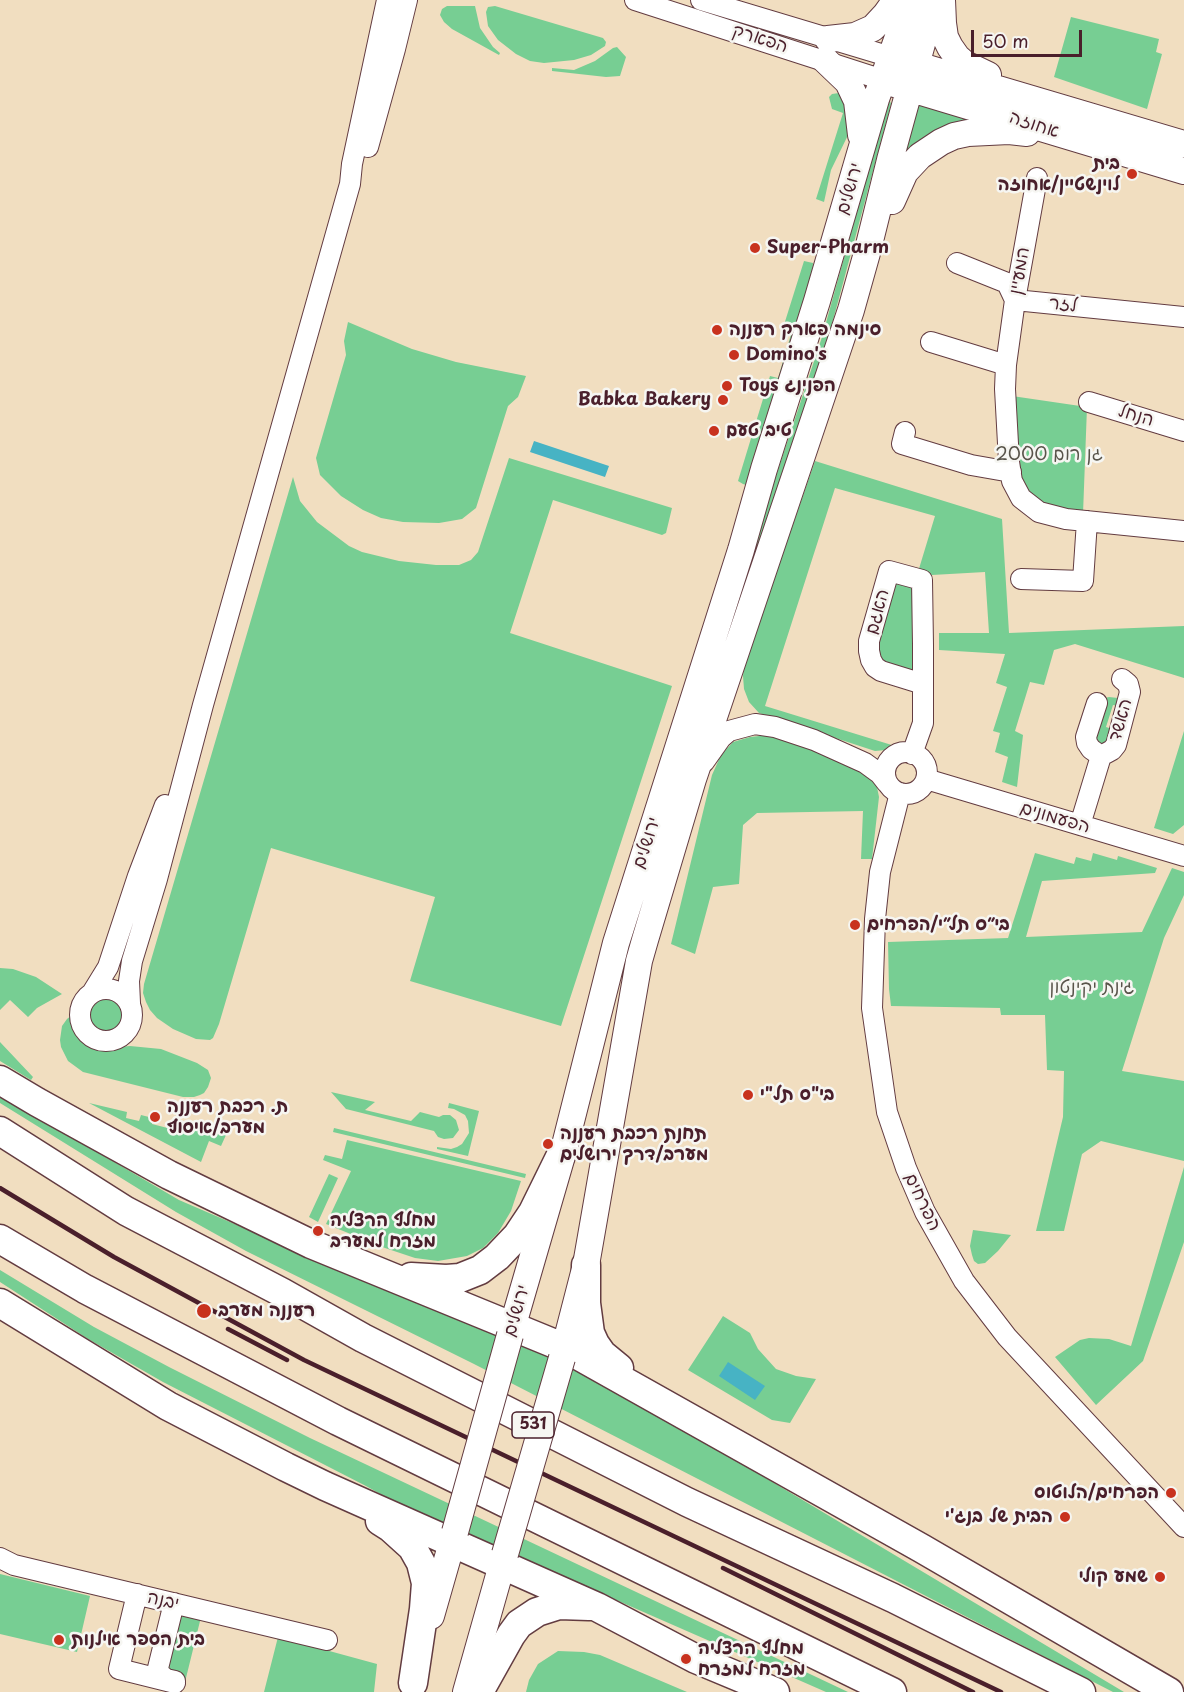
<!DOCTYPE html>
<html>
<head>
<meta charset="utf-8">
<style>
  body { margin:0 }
  #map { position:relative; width:1184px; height:1692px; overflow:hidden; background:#f1dec0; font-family:"Playpen Sans",sans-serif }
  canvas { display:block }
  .scale { position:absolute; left:971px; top:30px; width:111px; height:27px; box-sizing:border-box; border:3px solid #4a1f2b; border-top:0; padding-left:8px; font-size:18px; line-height:21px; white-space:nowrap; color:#4a1f2b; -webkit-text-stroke:4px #f6f6f2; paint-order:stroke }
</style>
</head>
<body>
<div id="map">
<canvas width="1184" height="1692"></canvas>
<div class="scale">50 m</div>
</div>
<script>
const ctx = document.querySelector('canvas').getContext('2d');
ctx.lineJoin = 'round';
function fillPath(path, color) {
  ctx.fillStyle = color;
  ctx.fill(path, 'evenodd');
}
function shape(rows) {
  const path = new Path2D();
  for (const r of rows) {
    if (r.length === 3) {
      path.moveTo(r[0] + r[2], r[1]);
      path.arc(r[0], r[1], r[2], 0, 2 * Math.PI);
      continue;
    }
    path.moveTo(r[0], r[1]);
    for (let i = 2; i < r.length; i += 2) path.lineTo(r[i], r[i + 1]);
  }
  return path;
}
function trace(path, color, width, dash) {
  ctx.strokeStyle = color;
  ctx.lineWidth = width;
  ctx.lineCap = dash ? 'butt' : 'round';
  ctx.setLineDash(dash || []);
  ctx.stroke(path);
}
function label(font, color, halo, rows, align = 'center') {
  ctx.font = font + ' "Playpen Sans","Playpen Sans Hebrew",sans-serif';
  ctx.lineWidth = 5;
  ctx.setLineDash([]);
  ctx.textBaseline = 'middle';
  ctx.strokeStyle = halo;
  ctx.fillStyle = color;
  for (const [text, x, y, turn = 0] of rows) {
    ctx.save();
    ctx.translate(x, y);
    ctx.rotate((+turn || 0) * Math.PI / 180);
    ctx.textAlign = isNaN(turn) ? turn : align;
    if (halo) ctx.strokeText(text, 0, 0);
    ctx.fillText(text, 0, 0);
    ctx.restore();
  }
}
fillPath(shape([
  [447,6,475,6,480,28,493,47,500,53,499,55,452,29,444,22,440,15,442,9],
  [495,6,603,38,606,42,605,46,591,55,574,60,544,63,530,61,516,54,498,40,488,26,486,12,488,7],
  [1071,17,1159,39,1156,52,1162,54,1147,109,1054,77],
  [617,47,626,57,620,76,606,77,552,71,552,68,574,70,595,61,613,48],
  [839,93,847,104,850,131,831,170,824,202,816,199,843,113,832,109,829,97,832,94],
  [916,100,992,125,893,181],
  [890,101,891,104,828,339,635,951,623,949,702,700,822,337,886,107],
  [804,261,813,263,812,285,746,485,743,484,738,481,770,376,778,378,792,331,783,328],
  [348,322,412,349,456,362,526,376,518,397,508,406,476,508,462,519,439,523,403,522,381,518,363,510,341,496,320,475,316,458,346,355,344,341],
  [1012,396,1087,407,1083,514,1043,508,1024,494,1017,478],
  [509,458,672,508,666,533,662,535,553,500,510,633,672,686,561,1026,410,981,435,897,271,848,219,1024,213,1038,210,1040,196,1039,173,1029,157,1018,150,1010,146,1002,143,993,144,984,293,477,300,501,317,522,349,546,362,552,399,561,436,565,459,565,471,560,478,552],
  [815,461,1002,519,1009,633,1184,626,1184,678,1075,644,1054,650,1044,685,1030,682,1015,731,1023,735,1017,787,1002,782,1008,757,995,752,1000,733,993,731,1007,687,996,683,1005,654,939,650,939,633,989,633,985,572,932,575,918,572,935,516,835,488,765,706,895,746,886,750,875,751,759,713,749,702,744,689,743,676,744,666],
  [895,581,915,584,915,671,911,672,883,664,874,653],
  [1109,697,1118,698,1122,702,1122,707,1113,705,1106,727,1115,730,1111,742,1101,745,1093,739,1105,698],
  [1184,731,1184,825,1173,834,1154,828],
  [769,735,860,766,876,782,879,797,872,859,861,859,863,811,757,813,743,825,739,884,713,887,695,954,671,944,712,775,721,755,733,742,750,737],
  [1035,853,1074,864,1076,857,1091,861,1093,853,1117,860,1118,856,1157,868,1155,873,1042,881,1026,937,1142,932,1172,868,1184,872,1184,895,1164,938,1122,1071,1184,1081,1184,1161,1101,1141,1082,1154,1064,1231,1036,1231,1063,1117,1064,1071,1047,1070,1045,1015,1001,1015,1000,1008,891,1006,889,989,888,942,1008,938],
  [0,968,13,969,36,977,62,994,37,1008,28,1017,10,1000,0,1010],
  [107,1015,17],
  [72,1015,73,1027,76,1032,93,1047,109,1050,120,1047,130,1046,161,1049,197,1063,208,1070,211,1078,208,1087,204,1093,200,1095,194,1097,183,1097,83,1072,68,1061,61,1047,60,1040,62,1026,67,1019],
  [0,1042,33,1077,31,1080,0,1061],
  [331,1092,375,1102,365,1110,411,1121,420,1112,439,1117,443,1115,450,1115,456,1120,459,1130,453,1138,444,1139,438,1137,434,1131,346,1109],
  [0,1095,179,1200,369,1282,590,1373,1124,1692,1113,1692,474,1364,246,1251,176,1212,0,1103],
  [89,1103,127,1112,126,1118,139,1121,141,1115,153,1118,152,1124,183,1132,185,1126,226,1135,221,1146,209,1141,201,1162],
  [449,1103,479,1111,468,1156,437,1149,437,1147,451,1149,457,1147,462,1144,469,1133,468,1121,465,1115,454,1109,448,1108],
  [334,1128,526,1174,525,1178,333,1132],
  [347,1140,521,1181,511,1211,498,1233,483,1248,467,1256,438,1261,415,1258,385,1248,326,1224,351,1171,323,1160,325,1155,342,1159],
  [1184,1167,1184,1242,1143,1361,1096,1405,1055,1357,1080,1340,1089,1338,1109,1339,1131,1346],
  [329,1174,338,1178,318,1222,309,1217],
  [973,1230,1011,1235,998,1251,985,1263,978,1264,974,1261,972,1255,970,1246],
  [0,1270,94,1327,169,1367,310,1438,848,1692,826,1692,543,1568,425,1519,366,1486,163,1382,88,1339,0,1282],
  [723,1316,750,1333,758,1349,776,1369,796,1376,816,1379,790,1423,772,1420,688,1370],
  [0,1574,90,1596,77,1652,0,1634],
  [177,1611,201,1617,185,1682,175,1677,166,1669],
  [278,1637,377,1664,374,1692,264,1692],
  [558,1651,584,1652,600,1655,687,1692,526,1692,529,1680,538,1664]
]), '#77ce93');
fillPath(shape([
  [534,441,609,466,605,477,530,452],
  [728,1362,765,1386,755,1400,719,1376]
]), '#47b3c4');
const minor = shape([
  [635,0,883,80],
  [701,0,891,57],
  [368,147,395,49,407,0],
  [1037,178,1015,300,1006,365,1005,389,1009,462,1012,481,1021,498,1039,512,1066,519,1184,531],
  [957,263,1007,283,1015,300],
  [1015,300,1184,317],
  [931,342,1006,365],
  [1089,402,1184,431],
  [905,432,902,444,971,465,1011,472],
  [1021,579,1083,581,1087,521],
  [1097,703,1086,737,1087,743,1091,749,1101,756],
  [906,773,21],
  [912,754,923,723,923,645,922,580,889,571,869,641,869,651,871,660,875,667,881,671,923,684],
  [704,762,721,738,729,731,755,724,775,727,814,740,865,763,880,774,887,783],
  [926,779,1184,856],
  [900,793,880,872,875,919,872,1008,887,1112,906,1168,925,1212,964,1281,1007,1337,1184,1527],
  [1080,825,1101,756,1112,750,1116,745,1130,692,1128,684,1122,679],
  [106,1015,26],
  [92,993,108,967,138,876,165,805],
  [130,1003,129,981,132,961,157,879,203,705,350,184,352,164,387,0],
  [0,1558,14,1565,327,1640],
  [137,1594,119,1669,175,1683],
  [174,1603,158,1668,160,1674,166,1679,175,1681]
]);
const major = shape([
  [942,0,943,23,945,37,950,47,957,57,965,64,988,75],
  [828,39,855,36,873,28,886,14,896,0],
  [825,60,848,82,857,101,861,135],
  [900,60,1184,144],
  [895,84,1184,171],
  [892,201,905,172,920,156,941,142,954,136,968,133,1009,131,1027,133],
  [510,1335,564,1149,616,943,741,550,764,469,817,301,876,99,899,34,908,0],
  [562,1358,586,1265,639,961,645,940,693,779,851,310,867,253,890,160,934,0],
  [431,1616,455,1532],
  [466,1692,505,1554]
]);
const highway = shape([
  [0,1080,37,1102,169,1175,311,1244,565,1348,921,1548,1169,1692],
  [0,1131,126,1211,283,1293,363,1338,687,1502,893,1598,1081,1692],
  [0,1239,85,1289,338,1421,892,1692],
  [586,1265,586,1303,590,1333,595,1344,602,1354,619,1368],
  [411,1277,446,1279,460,1278,480,1270,497,1257,517,1236,533,1212,564,1149],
  [0,1303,168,1406,286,1467,325,1486,597,1607,696,1659,775,1692],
  [380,1521,391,1528,412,1547,421,1563,426,1583,424,1609,413,1683],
  [479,1692,511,1635,519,1624,537,1612,559,1605,589,1606]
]);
trace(minor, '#633c41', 22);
trace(major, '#633c41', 28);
trace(highway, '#633c41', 31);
trace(minor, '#fff', 20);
trace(major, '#fff', 26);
trace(highway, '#fff', 28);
trace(shape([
  [0,1188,114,1257,304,1360,1001,1692],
  [228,1329,287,1360],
  [723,1568,973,1692]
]), '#4a1f2b', 4.5);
const majorBridge = shape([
  [455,1532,510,1335],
  [505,1554,562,1358]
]);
trace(majorBridge, '#633c41', 28, []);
trace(majorBridge, '#fff', 26);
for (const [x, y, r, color] of [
  [1132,174,6,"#c8321e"],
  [755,248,6,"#c8321e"],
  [717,330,6,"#c8321e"],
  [734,355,6,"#c8321e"],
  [727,386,6,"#c8321e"],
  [723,400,6,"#c8321e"],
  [714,431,6,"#c8321e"],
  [855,925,6,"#c8321e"],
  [748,1095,6,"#c8321e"],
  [155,1117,6,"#c8321e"],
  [548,1144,6,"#c8321e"],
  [318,1231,6,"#c8321e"],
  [204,1311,8,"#c8321e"],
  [1171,1493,6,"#c8321e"],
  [1065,1517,6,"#c8321e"],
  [1160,1577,6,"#c8321e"],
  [59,1640,6,"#c8321e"],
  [686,1659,6,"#c8321e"]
]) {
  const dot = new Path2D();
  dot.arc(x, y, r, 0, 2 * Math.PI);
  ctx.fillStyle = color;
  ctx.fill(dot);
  trace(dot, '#f6f6f2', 2);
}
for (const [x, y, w] of [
  [533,1425,42]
]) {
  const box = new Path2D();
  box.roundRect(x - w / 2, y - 13, w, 26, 4.5);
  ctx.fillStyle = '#f6f6f2';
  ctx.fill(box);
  trace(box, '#4a1f2b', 1.5);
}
label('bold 16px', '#4a1f2b', null, [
  ["531",533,1425]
]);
label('18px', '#4a1f2b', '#f6f6f2', [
  ["הפארק",760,39,18],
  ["אחוזה",1034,125,18],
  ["ירושלים",850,189,-74],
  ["המעיין",1020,271,-80],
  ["לזר",1063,305,6],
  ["הנחל",1136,416,17],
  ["האגם",878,612,-75],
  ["האשד",1121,720,-74],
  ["הפעמונים",1055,818,16],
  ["ירושלים",647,843,-72],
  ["הפרחים",922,1202,64],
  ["ירושלים",517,1311,-74],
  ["יבנה",163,1601,13]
]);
label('bold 18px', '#4a1f2b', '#f6f6f2', [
  ["בית",1120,164,"right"],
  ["לוינשטיין/אחוזה",1120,185,"right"],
  ["Super-Pharm",767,248],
  ["סינמה פארק רעננה",729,330],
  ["Domino's",746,355],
  ["Toys הפנינג",739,386],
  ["Babka Bakery",711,400,"right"],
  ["טיב טעם",726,431],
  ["בי״ס תל״י/הפרחים",867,925],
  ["בי\"ס תל\"י",760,1095],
  ["ת. רכבת רעננה",167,1107],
  ["מערב/איסוף",167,1128],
  ["תחנת רכבת רעננה",560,1134],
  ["מערב/דרך ירושלים",560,1155],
  ["מחלף הרצליה",330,1221],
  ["מזרח למערב",330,1242],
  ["רעננה מערב",218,1311],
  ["הפרחים/הלוטוס",1159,1493,"right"],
  ["הבית של בנג'י",1053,1517,"right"],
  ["שמע קולי",1148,1577,"right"],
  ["בית הספר אילנות",71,1640],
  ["מחלף הרצליה",698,1649],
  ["מזרח למזרח",698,1670]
], 'left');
label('18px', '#58544a', '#f6f6f2', [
  ["גן רום 2000",1049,455],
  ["גינת יקינטון",1092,988]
]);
</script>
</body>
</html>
